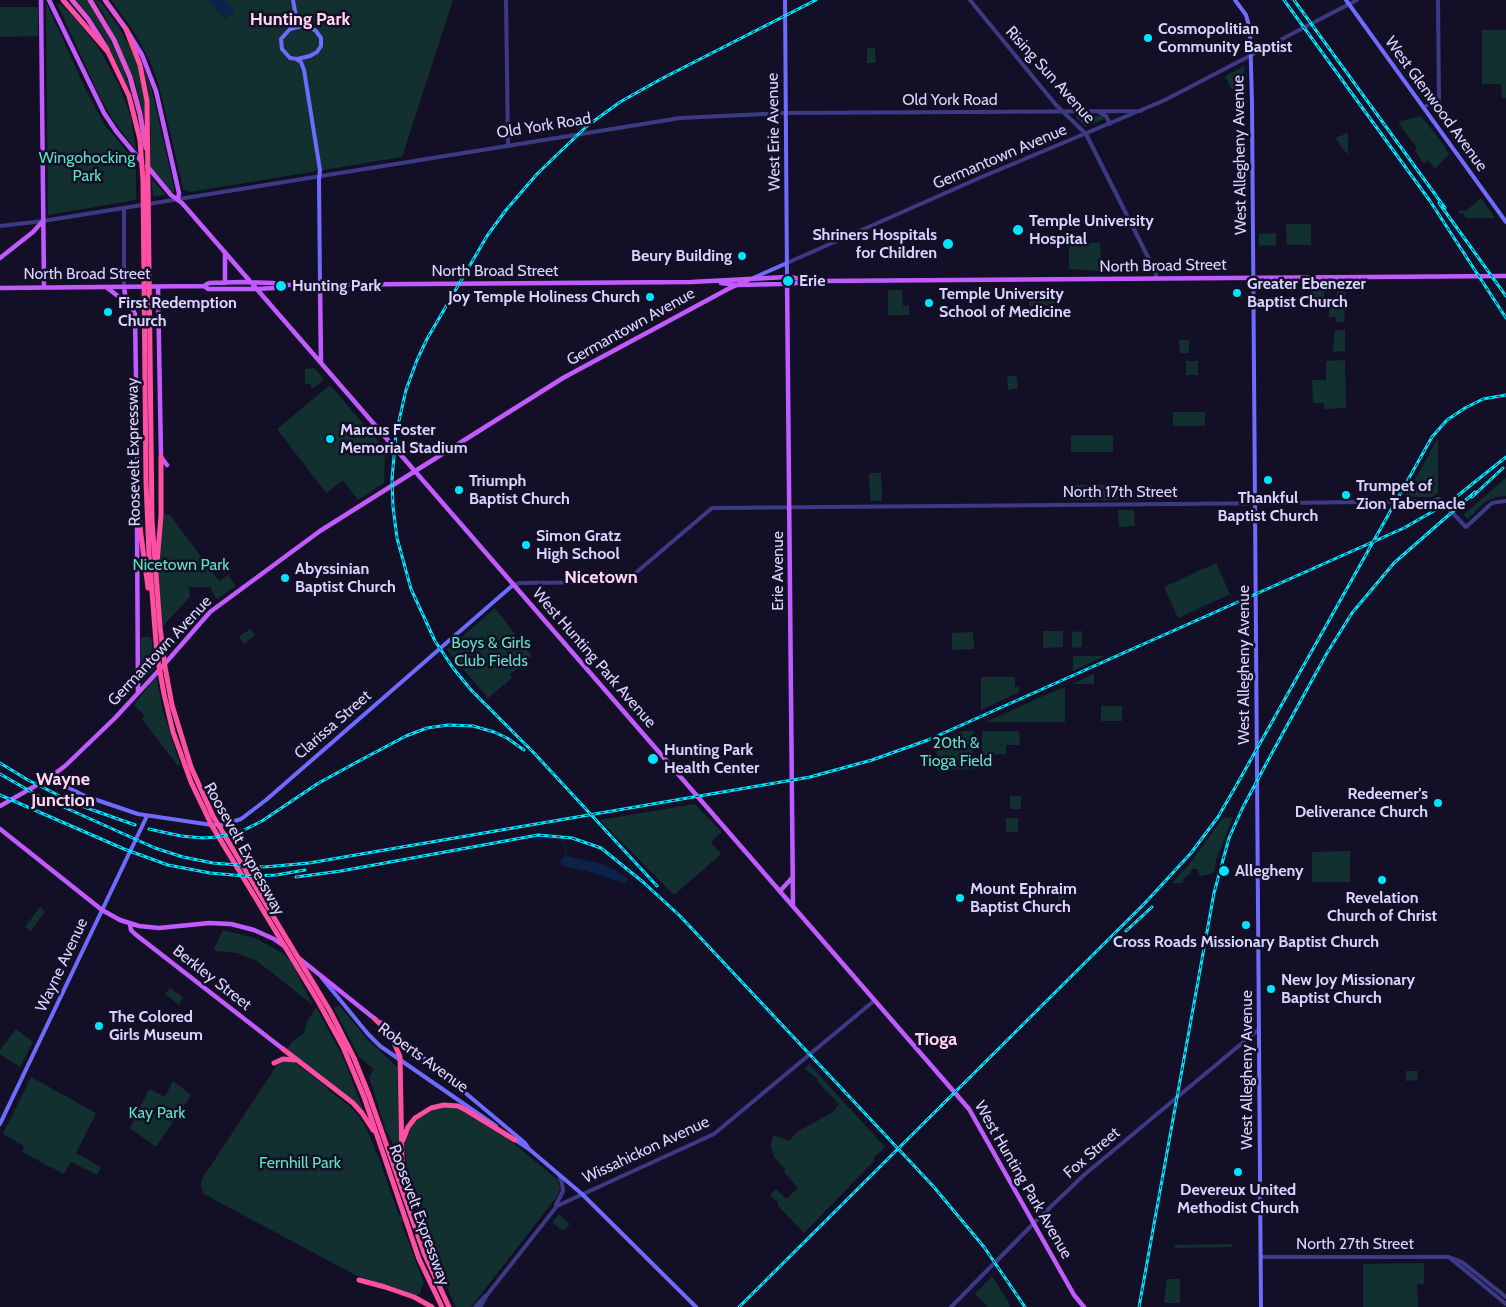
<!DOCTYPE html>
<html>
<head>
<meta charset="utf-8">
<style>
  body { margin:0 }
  canvas { display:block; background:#130f26 }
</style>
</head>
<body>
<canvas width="1506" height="1307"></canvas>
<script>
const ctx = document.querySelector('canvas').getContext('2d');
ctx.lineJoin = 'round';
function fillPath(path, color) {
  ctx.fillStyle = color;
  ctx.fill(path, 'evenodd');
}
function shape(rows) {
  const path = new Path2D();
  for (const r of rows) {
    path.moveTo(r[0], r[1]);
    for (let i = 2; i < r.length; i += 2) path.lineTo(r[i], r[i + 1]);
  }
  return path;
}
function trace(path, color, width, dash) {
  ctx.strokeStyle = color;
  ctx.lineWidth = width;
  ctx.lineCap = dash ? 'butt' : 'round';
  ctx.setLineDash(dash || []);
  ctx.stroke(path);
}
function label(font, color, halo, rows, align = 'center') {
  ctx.font = font + ' Cabin,sans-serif';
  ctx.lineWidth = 5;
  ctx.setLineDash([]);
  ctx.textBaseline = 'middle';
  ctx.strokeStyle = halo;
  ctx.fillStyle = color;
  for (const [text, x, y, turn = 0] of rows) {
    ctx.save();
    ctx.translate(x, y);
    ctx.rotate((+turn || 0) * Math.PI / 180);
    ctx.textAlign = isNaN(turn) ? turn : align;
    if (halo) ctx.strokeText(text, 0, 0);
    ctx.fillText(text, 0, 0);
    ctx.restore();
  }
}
fillPath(shape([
  [76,0,87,0,107,34,123,67,133,97,105,39,91,18],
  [94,0,100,1,117,24,129,45,137,64,141,81,145,103,145,121,135,82,104,15],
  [111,0,453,0,402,157,190,192,183,189,172,140,158,83,150,61,134,32],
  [46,2,84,86,104,124,136,162,136,200,48,215],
  [57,4,61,4,77,21,100,50,118,83,131,117,136,150,113,120,100,97],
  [0,7,38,7,38,36,0,37],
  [1482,30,1506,30,1506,98,1502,98,1501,84,1482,84],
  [867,48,875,48,876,63,867,63],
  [142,63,151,86,175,192,172,192,150,167,151,132,148,86],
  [1244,66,1244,89,1231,89,1225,76],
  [1075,116,1102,116,1104,119,1085,127],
  [1421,116,1446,148,1447,152,1450,153,1435,169,1428,160,1424,164,1415,151,1417,148,1398,122],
  [1348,133,1348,155,1335,138],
  [151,178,166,195,153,196],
  [1481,198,1495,218,1466,218,1462,213,1459,214,1458,212,1461,210,1466,211],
  [1286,224,1311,224,1311,245,1287,245],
  [1276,233,1276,245,1259,246,1259,234],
  [1069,243,1100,243,1102,271,1069,269],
  [1312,286,1324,286,1324,302,1311,302],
  [1345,286,1346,303,1336,303,1337,287],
  [1029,289,1061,289,1061,305,1029,306],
  [888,290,902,290,903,306,909,306,909,315,888,315],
  [1329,307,1345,307,1344,322,1336,322,1336,317,1329,317],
  [1335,330,1345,330,1345,351,1333,352],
  [1179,340,1189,340,1189,353,1180,353],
  [1345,360,1346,408,1324,409,1324,403,1313,403,1312,380,1326,380,1326,361],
  [1186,361,1198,361,1198,375,1186,375],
  [314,368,324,379,314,388,311,388,311,384,305,384,305,369],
  [1007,375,1017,377,1018,388,1008,390],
  [330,385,385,449,384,483,358,500,343,480,326,493,277,429],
  [1173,412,1205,412,1205,426,1173,426],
  [1071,435,1113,435,1113,452,1071,452],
  [1438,438,1438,493,1432,497,1405,497],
  [869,473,881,473,882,501,870,501],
  [1506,478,1506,496,1496,497,1485,502,1468,519,1463,515],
  [1072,485,1117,485,1118,500,1072,500],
  [1139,485,1152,485,1153,499,1139,500],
  [1118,510,1134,510,1135,526,1119,527],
  [164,514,170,515,219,581,228,575,236,586,217,599,212,592,211,587,189,587,190,597,162,627,158,574],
  [1216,563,1230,594,1178,618,1164,587],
  [495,608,532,656,510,675,512,678,488,698,447,650],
  [250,629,255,635,244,644,239,637],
  [1043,631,1063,631,1063,647,1043,648],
  [1082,631,1082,647,1072,648,1072,632],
  [973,632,974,649,952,650,952,633],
  [141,637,151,637,155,668,140,684],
  [1073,656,1105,656,1073,671],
  [1094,674,1094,684,1072,684],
  [156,676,164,714,180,765,178,766,142,719,145,716,134,705],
  [981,677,1015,677,1015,687,1019,687,1019,692,981,710],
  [1065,687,1065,722,986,722,1041,697],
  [1101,706,1122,706,1122,721,1101,721],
  [963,731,974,731,973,769,937,770,937,742],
  [982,731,1019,731,1020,745,1006,745,1006,754,982,755],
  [1010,796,1021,796,1021,809,1010,809],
  [695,804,722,832,711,842,721,854,674,895,600,820],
  [1233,817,1216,860,1214,873,1200,876,1197,869,1192,869,1190,874,1184,878,1183,883,1172,883,1191,862,1223,818],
  [1006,818,1018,818,1018,832,1006,832],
  [1350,851,1350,882,1312,882,1312,852],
  [1058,893,1066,893,1067,910,1059,910],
  [40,907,45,911,31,931,25,927],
  [223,930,255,938,284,954,290,960,313,1005,257,961,237,953,216,951,214,949],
  [170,988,183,997,179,1005,165,994],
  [339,1005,368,1040,397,1067,399,1137,398,1153,386,1131,369,1077,374,1069,359,1057,334,1008],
  [316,1007,344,1059,363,1109,287,1049,293,1041,304,1033,307,1022],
  [16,1029,33,1042,20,1067,0,1054,0,1050],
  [282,1061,294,1062,328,1088,328,1090,350,1106,359,1116,367,1130,380,1161,399,1216,417,1215,407,1172,405,1144,412,1124,417,1118,439,1107,456,1107,479,1119,508,1139,558,1180,560,1188,558,1195,471,1307,456,1307,439,1271,419,1221,401,1222,424,1283,422,1286,420,1294,414,1295,355,1275,204,1194,201,1187,202,1179,277,1065],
  [809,1064,885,1147,874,1157,874,1161,804,1233,778,1206,778,1202,770,1195,776,1189,786,1199,798,1188,784,1172,785,1169,774,1157,771,1146,773,1135,789,1141,797,1132,833,1112,839,1104,818,1082,818,1079,805,1069],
  [1406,1071,1418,1071,1417,1080,1406,1081],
  [31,1077,96,1113,76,1153,101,1167,97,1175,71,1162,64,1174,22,1152,24,1146,3,1134],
  [173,1081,191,1095,156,1147,130,1128,149,1089,165,1097],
  [559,1214,570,1224,563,1231,552,1222],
  [1231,1244,1233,1245,1231,1247,1176,1248,1174,1247,1175,1245],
  [1424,1263,1424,1284,1417,1284,1418,1307,1363,1307,1363,1264],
  [992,1276,1009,1303,1010,1307,988,1307,975,1294],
  [1167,1279,1180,1279,1180,1303,1164,1303]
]), '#12302f');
fillPath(shape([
  [208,0,225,0,235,11,225,19],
  [566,856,599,863,615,870,628,879,626,883,623,883,587,871,567,867,561,864,561,860]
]), '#0c2248');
trace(shape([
  [532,840,541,838,558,839,564,843,566,848,566,856]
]), '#0c2248', 1);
trace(shape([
  [506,0,508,145],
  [970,0,1056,105,1086,134,1153,267,1157,278],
  [1423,107,1439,101,1438,0],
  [1100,113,1106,116,1110,124],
  [124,208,124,287],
  [0,226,43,221,680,118,785,113,1141,111],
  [787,263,977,179,1165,100,1357,0],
  [513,585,520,583,625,582,712,508,1287,503,1433,501,1439,499,1466,527,1492,503,1506,501],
  [556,1205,563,1191,562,1183,559,1175],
  [1261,1257,1449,1257,1462,1262,1506,1297],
  [1450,1258,1506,1304],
  [475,1307,485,1296],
  [480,1307,487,1295,557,1206,714,1134,875,1000],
  [951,1307,1039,1218,1084,1175,1259,1029]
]), '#3d3a85', 4);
trace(shape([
  [785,0,787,277],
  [1235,0,1246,15,1250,29,1252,103,1261,1307],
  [1346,0,1506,222],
  [302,26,310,27,316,31,321,38,321,46,317,52,310,56,297,59,290,58,282,49,281,39,290,29,302,26],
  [291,29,293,26,296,17,293,0],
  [296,59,301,62,304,70,320,170,319,180,320,285],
  [753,278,787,263],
  [49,778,85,796,138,814,212,825,223,825,241,819,266,800,513,585],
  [322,978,368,1034,380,1046,496,1126],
  [381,1022,525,1143,529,1149],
  [0,1124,147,816],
  [514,1139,529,1149,582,1194,696,1307]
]), '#6f6bff', 4);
trace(shape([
  [41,0,44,287],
  [49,0,104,113,116,131,141,161],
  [128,32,142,55,156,91,179,193,178,199],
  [147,166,171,195,182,203,969,1109,1074,1295,1084,1307],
  [225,252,225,283],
  [0,258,33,232,42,222],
  [787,277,793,906],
  [819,281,1506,276],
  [721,283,737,285,781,284,811,282],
  [320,285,321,362],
  [204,286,209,283,242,282,273,283,280,285],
  [106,287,131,306],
  [124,287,125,294,135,314,138,512,137,525,138,693],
  [158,287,161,457,167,465],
  [0,288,204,286,208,289,257,289,274,288,281,285,691,282,787,277,820,281],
  [0,806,49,778,65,766,115,718,162,667,210,612,320,531,563,378,728,289,750,279],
  [0,829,102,910,120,920,139,926,159,928,209,923,231,924,254,930,274,939,284,946],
  [780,891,792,878],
  [130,924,131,930,135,934,283,1049],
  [300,959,375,1019]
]), '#c25bff', 4.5);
trace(shape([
  [72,0,88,19,107,49],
  [90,0,114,40,130,77,140,114,146,148],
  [105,0,126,29]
]), '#e055d1', 5);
trace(shape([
  [63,0,108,52,129,96,140,140,143,180,146,482,149,554,157,655,164,694,173,732,191,782,212,826,319,1003,343,1047,364,1097,419,1259,442,1307],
  [126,29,140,65,147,101,152,521,160,627,165,667,172,705,191,767,213,816,330,1011,354,1058,369,1095,424,1253,449,1307],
  [138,512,148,588],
  [157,563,161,516,161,457],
  [375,1019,391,1035,400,1057,402,1162,407,1195],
  [283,1049,353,1103,362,1113,373,1130],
  [274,1063,283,1059,296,1060],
  [403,1140,408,1127,415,1118,431,1108,444,1105,458,1106,466,1110,515,1140],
  [359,1280,385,1287,414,1297,432,1307]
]), '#ff4fa3', 5);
const rail = shape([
  [1284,0,1430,201,1506,318],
  [1294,0,1445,208],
  [1439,203,1506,296],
  [1472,497,1503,468],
  [0,763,28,780,76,804,135,825],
  [0,774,37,795,155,848,183,857,213,863,264,867,309,863,810,777,872,760,928,740,1404,528,1451,501,1506,457],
  [0,795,124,849,168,865,210,873,256,877],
  [149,829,181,836,203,838,217,837,242,831,262,821,317,784,357,762,406,736,427,728,448,725,473,726,494,732,507,738,524,750],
  [251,876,276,875,305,870],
  [296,877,341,871,538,835,572,838,601,848,643,882,680,916,933,1186,984,1247,1025,1307],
  [657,886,534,753,472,691,453,668,435,641,411,589,397,538,393,507,392,479,396,434,406,390,417,360,427,339,487,236,506,210,537,174,587,126,620,102,661,79,816,0],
  [1126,931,1152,907],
  [739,1307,1145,903,1191,853,1218,817,1236,786,1432,437,1447,420,1465,408,1483,399,1506,395],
  [1139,1307,1214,893,1229,838,1243,807,1272,753,1327,653,1352,613,1394,563,1475,492]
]);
trace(rail, '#00e5ff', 3);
trace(rail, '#130f26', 1, [4]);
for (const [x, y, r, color] of [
  [1148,38,5,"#00e5ff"],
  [1018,230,6,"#00e5ff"],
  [948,244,6,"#00e5ff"],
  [742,256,5,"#00e5ff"],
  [788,281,6,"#00e5ff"],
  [281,286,6,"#00e5ff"],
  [1237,293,5,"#00e5ff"],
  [650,297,5,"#00e5ff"],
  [929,303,5,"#00e5ff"],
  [108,312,5,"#00e5ff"],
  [330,439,5,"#00e5ff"],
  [1268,480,5,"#00e5ff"],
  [459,490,5,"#00e5ff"],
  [1346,495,5,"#00e5ff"],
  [526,545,5,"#00e5ff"],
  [285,578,5,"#00e5ff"],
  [653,759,6,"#00e5ff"],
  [1438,803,5,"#00e5ff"],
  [1224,871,6,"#00e5ff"],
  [1382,880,5,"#00e5ff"],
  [960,898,5,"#00e5ff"],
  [1246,925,5,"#00e5ff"],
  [1271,989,5,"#00e5ff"],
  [99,1026,5,"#00e5ff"],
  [1238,1172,5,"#00e5ff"]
]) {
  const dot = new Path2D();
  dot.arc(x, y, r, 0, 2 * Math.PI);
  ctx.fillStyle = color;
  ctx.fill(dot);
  trace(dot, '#130f26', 2);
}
label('bold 16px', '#d9d4ff', '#130f26', [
  ["Cosmopolitian",1158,29],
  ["Community Baptist",1158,47],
  ["Temple University",1029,221],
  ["Hospital",1029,239],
  ["Shriners Hospitals",937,235,"right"],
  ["for Children",937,253,"right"],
  ["Beury Building",732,256,"right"],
  ["Erie",799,281],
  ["Greater Ebenezer",1247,284],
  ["Baptist Church",1247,302],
  ["Hunting Park",292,286],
  ["Temple University",939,294],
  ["School of Medicine",939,312],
  ["Joy Temple Holiness Church",640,297,"right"],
  ["First Redemption",118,303],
  ["Church",118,321],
  ["Marcus Foster",340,430],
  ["Memorial Stadium",340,448],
  ["Triumph",469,481],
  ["Baptist Church",469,499],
  ["Trumpet of",1356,486],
  ["Zion Tabernacle",1356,504],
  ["Thankful",1268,498,"center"],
  ["Baptist Church",1268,516,"center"],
  ["Simon Gratz",536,536],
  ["High School",536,554],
  ["Abyssinian",295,569],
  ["Baptist Church",295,587],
  ["Hunting Park",664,750],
  ["Health Center",664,768],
  ["Redeemer's",1428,794,"right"],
  ["Deliverance Church",1428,812,"right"],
  ["Allegheny",1235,871],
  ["Mount Ephraim",970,889],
  ["Baptist Church",970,907],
  ["Revelation",1382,898,"center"],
  ["Church of Christ",1382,916,"center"],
  ["Cross Roads Missionary Baptist Church",1246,942,"center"],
  ["New Joy Missionary",1281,980],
  ["Baptist Church",1281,998],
  ["The Colored",109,1017],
  ["Girls Museum",109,1035],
  ["Devereux United",1238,1190,"center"],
  ["Methodist Church",1238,1208,"center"]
], 'left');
label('16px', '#d9d4ff', '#130f26', [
  ["Rising Sun Avenue",1050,75,48],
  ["Old York Road",950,100],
  ["West Glenwood Avenue",1436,104,54],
  ["Old York Road",544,126,-9],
  ["West Erie Avenue",774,132,-91],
  ["West Allegheny Avenue",1240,155,-91],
  ["Germantown Avenue",1000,157,-23],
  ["North Broad Street",1163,266,-1],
  ["North Broad Street",495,271],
  ["North Broad Street",87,274],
  ["Germantown Avenue",631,327,-29],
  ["Roosevelt Expressway",134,452,-91],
  ["North 17th Street",1120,492],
  ["Erie Avenue",778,571,-90],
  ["Germantown Avenue",160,651,-47],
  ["West Hunting Park Avenue",594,658,49],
  ["West Allegheny Avenue",1244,665,-90],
  ["Clarissa Street",333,725,-41],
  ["Roosevelt Expressway",244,849,61],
  ["Wayne Avenue",62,965,-65],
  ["Berkley Street",212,978,38],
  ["Roberts Avenue",423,1058,36],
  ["West Allegheny Avenue",1247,1070,-90],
  ["Wissahickon Avenue",646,1150,-25],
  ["Fox Street",1092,1153,-41],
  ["West Hunting Park Avenue",1023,1180,60],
  ["Roosevelt Expressway",419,1215,70],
  ["North 27th Street",1355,1244]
]);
label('16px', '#5fe0c0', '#130f26', [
  ["Wingohocking",87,158],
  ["Park",87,176],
  ["Nicetown Park",181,565],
  ["Boys & Girls",491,643],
  ["Club Fields",491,661],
  ["20th &",956,743],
  ["Tioga Field",956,761],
  ["Kay Park",157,1113],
  ["Fernhill Park",300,1163]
]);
label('bold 18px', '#ffd6f0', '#130f26', [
  ["Hunting Park",300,20],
  ["Nicetown",601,578],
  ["Wayne",63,780],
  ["Junction",63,801],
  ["Tioga",936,1040]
]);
</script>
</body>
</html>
